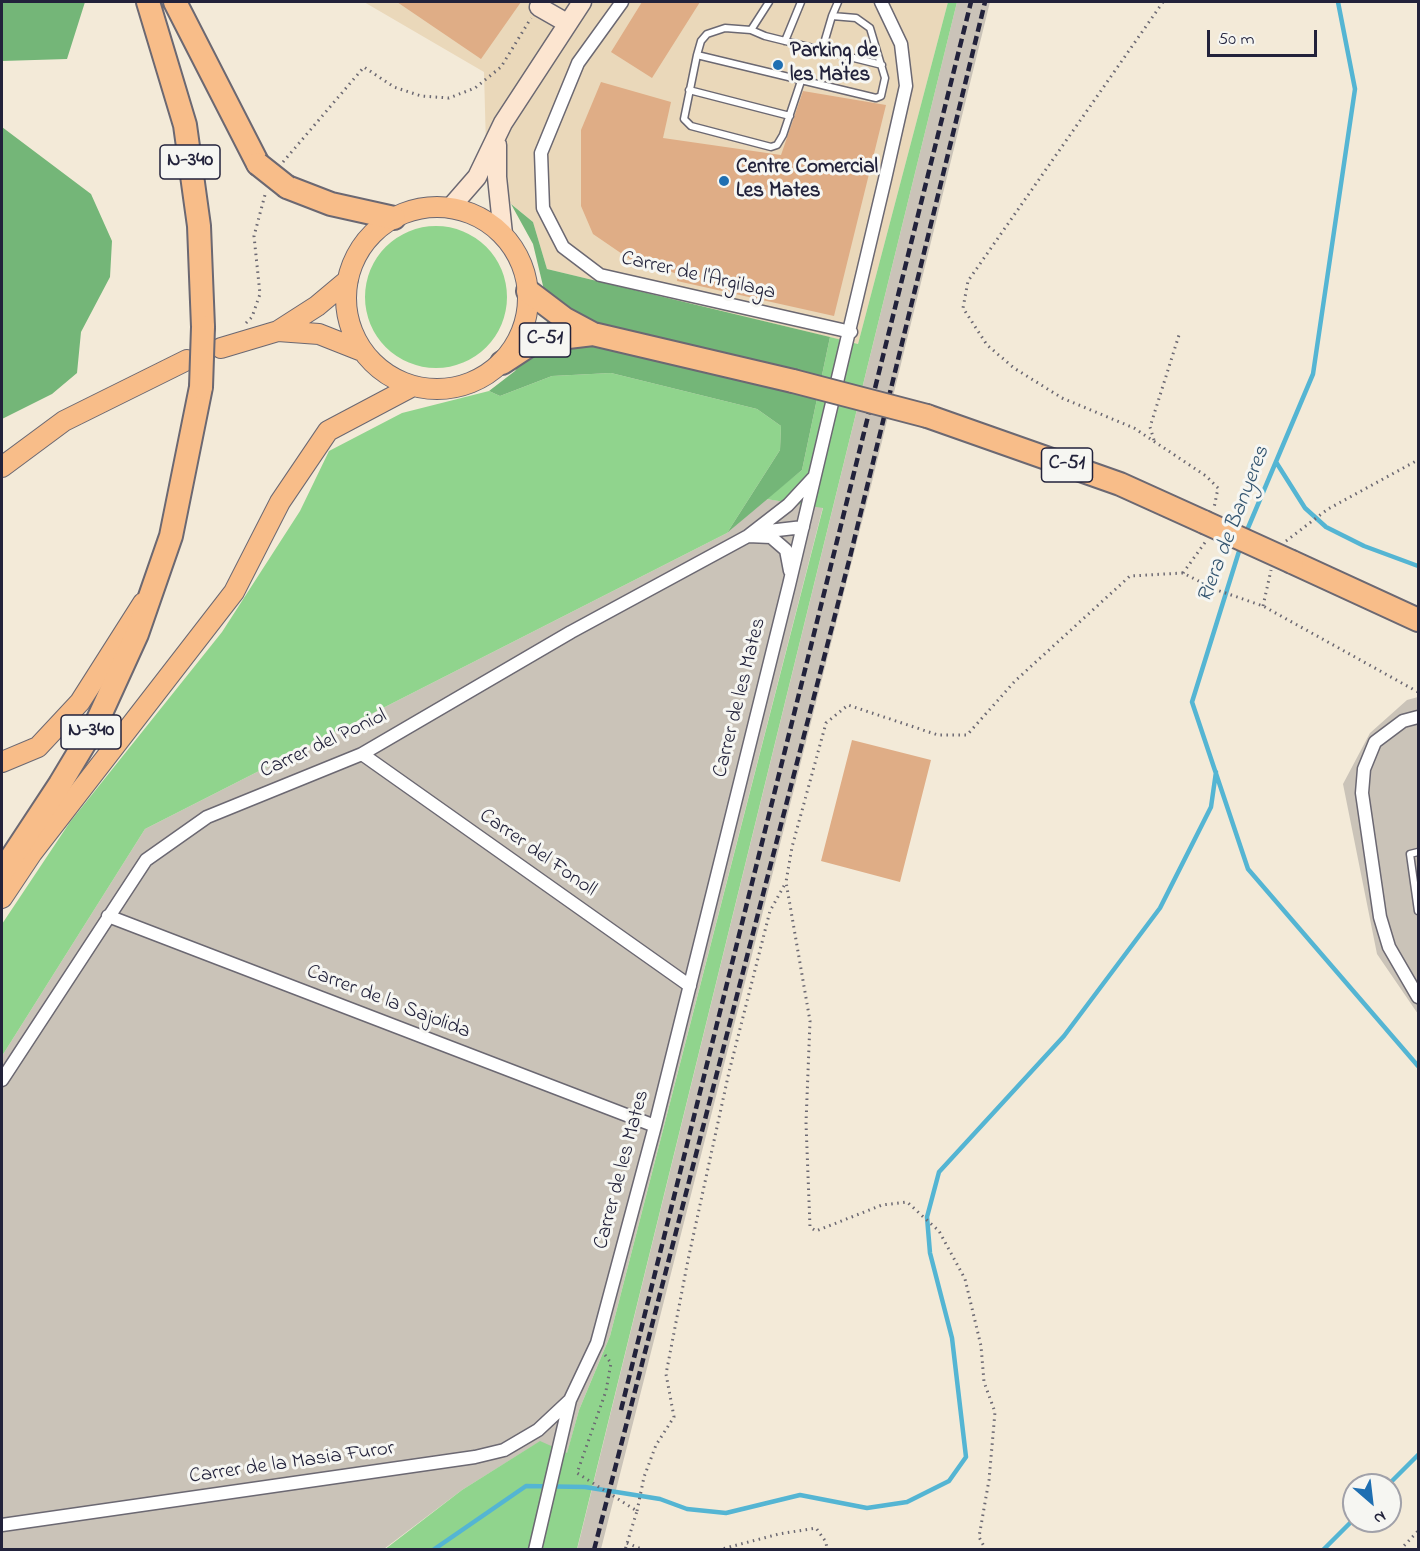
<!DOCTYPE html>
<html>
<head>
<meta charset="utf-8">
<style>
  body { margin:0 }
  #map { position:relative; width:1420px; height:1551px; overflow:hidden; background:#f3ead8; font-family:"Indie Flower",sans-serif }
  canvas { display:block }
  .frame { position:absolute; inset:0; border:3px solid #22223b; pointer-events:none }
  .north { position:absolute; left:1342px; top:1473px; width:60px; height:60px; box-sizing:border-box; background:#f6f6f2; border:2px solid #a1a1a9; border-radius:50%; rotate:152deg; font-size:16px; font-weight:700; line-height:24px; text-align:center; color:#22223b }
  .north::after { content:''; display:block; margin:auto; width:21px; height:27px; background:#1f6fb2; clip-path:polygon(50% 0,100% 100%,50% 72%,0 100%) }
  .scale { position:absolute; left:1207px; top:30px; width:110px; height:27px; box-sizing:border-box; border:3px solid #22223b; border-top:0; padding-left:8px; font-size:18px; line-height:21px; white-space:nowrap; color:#22223b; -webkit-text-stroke:4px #f6f6f2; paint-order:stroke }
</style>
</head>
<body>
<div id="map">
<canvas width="1420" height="1551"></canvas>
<div class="frame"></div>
<div class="north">N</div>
<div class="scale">50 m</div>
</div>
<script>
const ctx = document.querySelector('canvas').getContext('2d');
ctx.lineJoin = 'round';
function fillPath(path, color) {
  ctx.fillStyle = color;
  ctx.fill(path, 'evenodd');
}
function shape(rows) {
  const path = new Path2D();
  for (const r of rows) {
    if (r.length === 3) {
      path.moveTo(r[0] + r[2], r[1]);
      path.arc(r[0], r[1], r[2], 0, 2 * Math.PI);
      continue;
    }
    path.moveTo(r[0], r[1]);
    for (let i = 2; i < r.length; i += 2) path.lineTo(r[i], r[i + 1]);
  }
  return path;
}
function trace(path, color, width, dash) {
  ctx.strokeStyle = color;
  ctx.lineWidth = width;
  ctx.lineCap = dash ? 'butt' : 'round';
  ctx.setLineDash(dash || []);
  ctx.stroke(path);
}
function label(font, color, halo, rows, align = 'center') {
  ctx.font = font + ' "Indie Flower",sans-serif';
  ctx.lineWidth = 6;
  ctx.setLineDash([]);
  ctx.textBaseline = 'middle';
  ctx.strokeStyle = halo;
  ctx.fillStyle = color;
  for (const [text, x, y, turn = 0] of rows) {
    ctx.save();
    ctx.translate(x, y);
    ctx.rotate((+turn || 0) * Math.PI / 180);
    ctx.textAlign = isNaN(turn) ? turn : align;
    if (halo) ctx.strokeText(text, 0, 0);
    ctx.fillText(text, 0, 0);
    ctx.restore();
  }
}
fillPath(shape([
  [364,2,948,2,858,344,547,269,533,222,487,184,484,72]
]), '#ead8ba');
fillPath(shape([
  [957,2,990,2,870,490,601,1549,577,1550],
  [766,499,823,507,610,1336,579,1410,567,1454,539,1442,462,1490,384,1549,2,1549,2,1056,145,829,727,533],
  [1418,697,1418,1014,1377,954,1343,784,1370,733,1407,700]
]), '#cac3b8');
fillPath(shape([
  [948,2,957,2,577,1549,384,1550,462,1490,540,1441,567,1453,579,1410,610,1336,823,508,766,499,802,470,830,337,858,344],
  [436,297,71],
  [611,373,757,409,781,426,780,450,727,533,145,829,2,1056,2,924,70,822,222,632,300,511,329,451,402,413,489,391,500,396,552,376]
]), '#90d48d');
fillPath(shape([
  [2,2,85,2,67,59,2,61],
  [2,127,91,194,112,241,110,277,81,332,77,373,52,394,2,419],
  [511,204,533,222,547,269,830,337,802,470,727,533,780,450,781,426,757,409,611,373,552,376,500,396,489,391,515,371,547,323,544,290,533,244]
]), '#74b678');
trace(shape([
  [1276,462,1305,508,1326,527,1364,546,1418,566],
  [1245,535,1313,374,1355,89,1338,2],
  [1241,545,1192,702,1248,869,1418,1066],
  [1388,1485,1418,1455],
  [433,1550,526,1486,585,1487,660,1499,687,1509,726,1513,800,1495,867,1508,907,1502,949,1481,966,1457,952,1338,930,1253,927,1217,939,1172,1064,1036,1160,908,1211,807,1216,772],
  [1323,1550,1354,1519]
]), '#54b5d3', 4.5);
fillPath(shape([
  [397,2,521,2,481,59],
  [642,2,700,2,652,78,611,52],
  [601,82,671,102,663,138,781,155,803,91,886,105,834,316,677,281,678,274,631,260,593,234,581,206,581,130],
  [852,740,931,760,900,882,821,861]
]), '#dfad86');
const lane = shape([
  [769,2,751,30,725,28,707,34,701,41,697,55,876,98,881,96,885,78,870,28,856,18,832,16,838,2],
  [751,30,765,36,882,65],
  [785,41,801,2],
  [822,50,832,16],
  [697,55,684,119,691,126,771,147,777,145,783,135,801,81],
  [689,90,790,116],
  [1418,852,1410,854,1418,911]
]);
const street = shape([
  [622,2,578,63,541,153,543,208,563,247,600,275,851,332],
  [760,532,803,527],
  [748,536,771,537,786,550,790,571],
  [1418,717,1403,721,1375,742,1364,769,1362,793,1380,917,1389,947,1418,997],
  [362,754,690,986],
  [108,916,655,1126],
  [2,1080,146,860,207,817,362,754,571,632,748,536,788,505,814,477],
  [2,1525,475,1457,504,1450,538,1430,569,1401],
  [535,1550,570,1400,597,1343,655,1126,789,585,885,179,906,86,901,44,881,2]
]);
const secondary = shape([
  [539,7,567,23],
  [497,145,497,177,503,234],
  [450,208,477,177,503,123,582,2]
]);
const primary = shape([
  [437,298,91],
  [278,331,319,334,362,351],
  [221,348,278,331,317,306,348,280],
  [2,467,64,421,187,360],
  [2,762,38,747,80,702,143,603],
  [2,898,32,853,234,592,280,502,328,431,413,386]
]);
const highway = shape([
  [148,2,185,125,199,226,203,327],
  [175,2,258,164],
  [287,187,331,204,394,218],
  [528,291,565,319,593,334,793,381],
  [502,363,528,346,543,340,593,334],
  [927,416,1120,484,1204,522],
  [1292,562,1418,620],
  [2,872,60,784,96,724,137,634,171,536,201,387]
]);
trace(lane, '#6b6872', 9);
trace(street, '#6b6872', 15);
trace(secondary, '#6b6872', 21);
trace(primary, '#6b6872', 22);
trace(highway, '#6b6872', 26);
trace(shape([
  [1163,2,968,281,963,308,987,345,1014,368,1062,398,1134,428,1206,476,1218,488,1214,508],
  [283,162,364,67,394,87,421,96,449,98,475,88,501,67,531,18],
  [246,323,252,317,260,294,254,236,266,191],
  [1154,440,1150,427,1179,335],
  [1286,541,1328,509,1418,460],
  [1183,573,1206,541],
  [1263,606,1271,570],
  [605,1355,611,1363,606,1391,577,1473,637,1511,625,1550],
  [637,1511,644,1477,656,1445,674,1417,666,1374,688,1260,729,1072,770,911,785,884],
  [627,1543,644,1550],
  [718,1550,779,1534,816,1528,826,1542,827,1550],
  [986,1550,979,1537,989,1480,995,1412,984,1382,981,1346,965,1279,939,1231,907,1202,882,1205,816,1231,810,1227,806,1123,810,1021,786,882,792,847,826,723,848,705,938,735,967,735,1015,681,1130,576,1183,573,1214,589,1263,606,1418,692],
  [1400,1550,1418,1531]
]), '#6b6872', 3, [1.5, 4.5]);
trace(lane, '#fff', 6);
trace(street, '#fff', 12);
trace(secondary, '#fce5d0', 18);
trace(primary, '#f8bd89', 20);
trace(highway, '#f8bd89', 22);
trace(shape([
  [621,1410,971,2],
  [594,1550,850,557,985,2]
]), '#22223b', 4.5, [9, 4.5]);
const highwayBridge = shape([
  [258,164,287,187],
  [793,381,927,416],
  [201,387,203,327],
  [1204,522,1292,562]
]);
trace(highwayBridge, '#6b6872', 26, []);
trace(highwayBridge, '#f8bd89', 22);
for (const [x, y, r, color] of [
  [778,65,6,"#1f6fb2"],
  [724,181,6,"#1f6fb2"]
]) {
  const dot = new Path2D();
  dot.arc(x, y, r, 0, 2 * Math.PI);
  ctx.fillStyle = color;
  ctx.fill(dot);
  trace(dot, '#f6f6f2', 2);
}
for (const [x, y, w] of [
  [190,162,60],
  [545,340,51],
  [1067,465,51],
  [91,732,60]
]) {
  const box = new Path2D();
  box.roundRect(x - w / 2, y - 17, w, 34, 4.5);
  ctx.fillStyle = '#f6f6f2';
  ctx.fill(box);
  trace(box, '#22223b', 1.5);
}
label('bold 20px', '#22223b', null, [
  ["N-340",190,162],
  ["C-51",545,340],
  ["C-51",1067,465],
  ["N-340",91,732]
]);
label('bold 21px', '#22223b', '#f6f6f2', [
  ["Parking de",790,53],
  ["les Mates",790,77],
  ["Centre Comercial",736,169],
  ["Les Mates",736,193]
], 'left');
label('21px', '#22223b', '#f6f6f2', [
  ["Carrer de l'Argilaga",698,277,13],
  ["Carrer de les Mates",741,698,-76],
  ["Carrer del Poniol",324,745,-25],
  ["Carrer del Fonoll",537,854,35],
  ["Carrer de la Sajolida",388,1003,21],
  ["Carrer de les Mates",623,1170,-75],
  ["Carrer de la Masia Furor",292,1464,-8]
]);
label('italic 22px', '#345570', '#f6f6f2', [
  ["Riera de Banyeres",1235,525,-69]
]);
</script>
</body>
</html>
